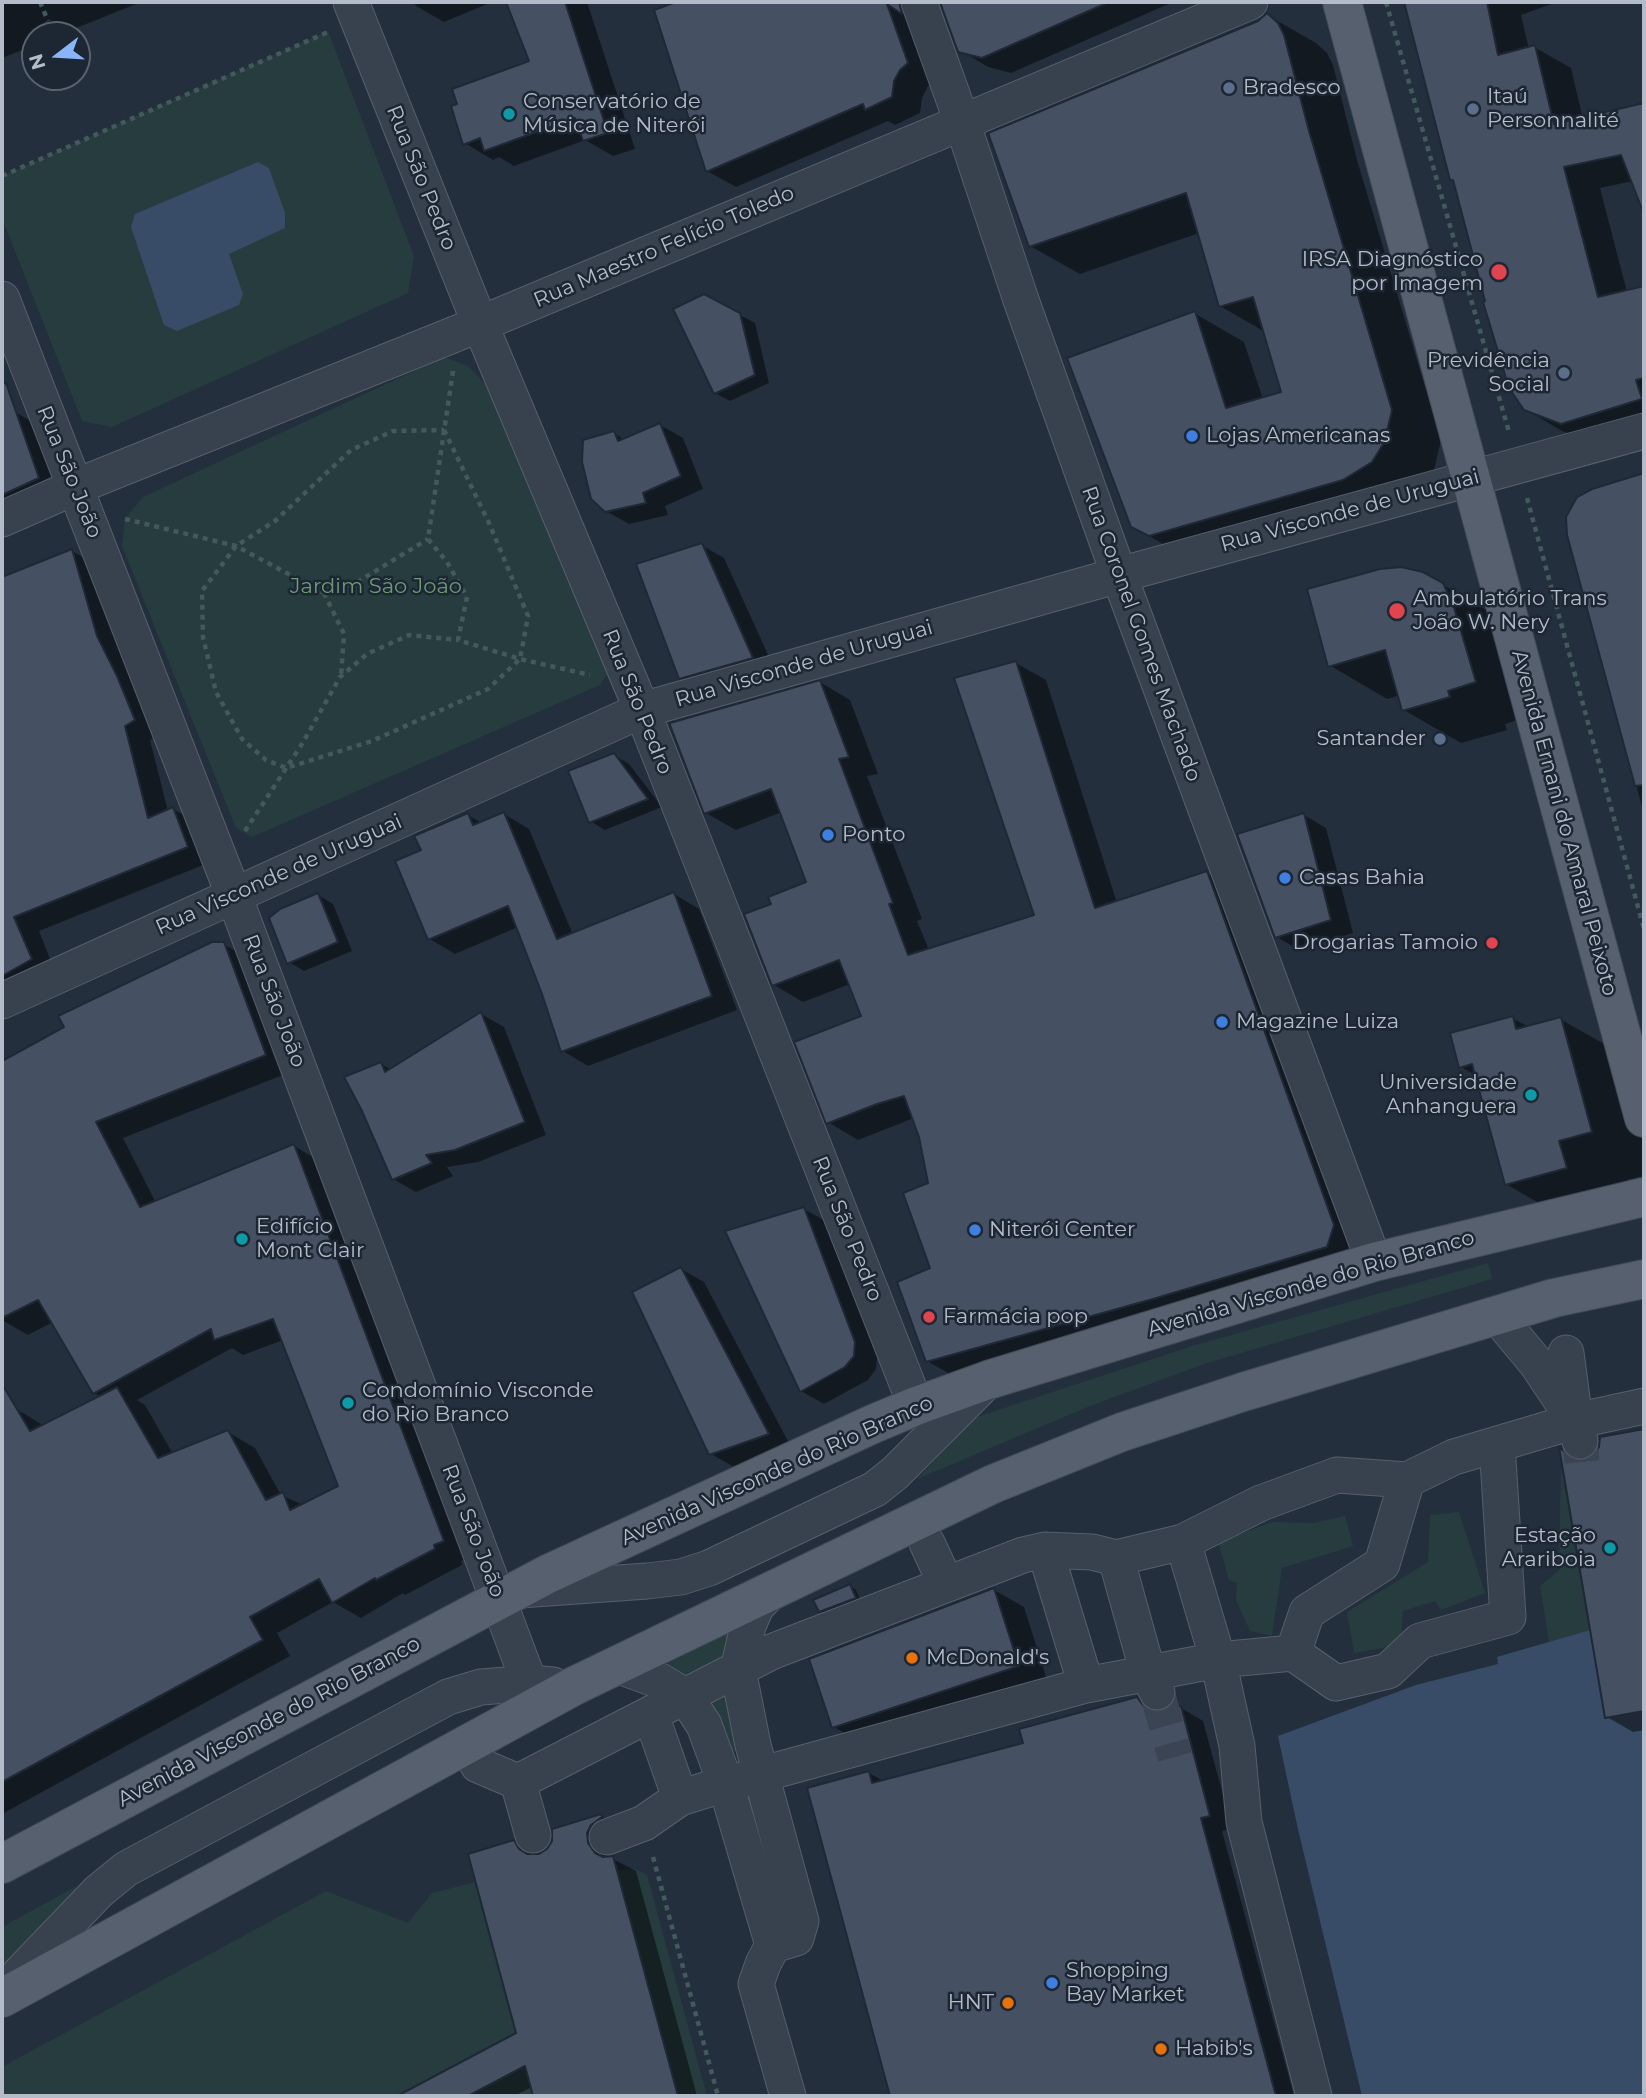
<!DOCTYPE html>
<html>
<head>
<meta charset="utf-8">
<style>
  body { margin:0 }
  #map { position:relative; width:1646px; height:2098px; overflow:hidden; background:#242f3e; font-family:Montserrat,sans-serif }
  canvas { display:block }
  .frame { position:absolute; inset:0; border:4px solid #b4bcc9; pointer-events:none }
  .north { position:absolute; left:21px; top:21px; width:70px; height:70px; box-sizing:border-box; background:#1d2633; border:2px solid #59626f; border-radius:50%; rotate:253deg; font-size:19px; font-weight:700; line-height:28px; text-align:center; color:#b4bcc9 }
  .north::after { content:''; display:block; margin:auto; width:24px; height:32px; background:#8ab4f8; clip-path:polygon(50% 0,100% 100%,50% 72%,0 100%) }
</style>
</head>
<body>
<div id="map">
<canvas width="1646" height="2098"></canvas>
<div class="frame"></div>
<div class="north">N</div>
</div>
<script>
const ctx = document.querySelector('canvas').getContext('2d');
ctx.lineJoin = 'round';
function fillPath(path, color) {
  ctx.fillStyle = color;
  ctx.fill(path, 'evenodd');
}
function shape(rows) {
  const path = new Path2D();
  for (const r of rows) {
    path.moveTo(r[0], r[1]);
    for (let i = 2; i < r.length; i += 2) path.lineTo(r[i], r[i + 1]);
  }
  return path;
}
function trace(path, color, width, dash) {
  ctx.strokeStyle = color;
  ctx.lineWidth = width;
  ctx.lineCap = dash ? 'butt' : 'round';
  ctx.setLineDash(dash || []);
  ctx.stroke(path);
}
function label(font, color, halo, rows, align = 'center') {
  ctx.font = font + ' Montserrat,sans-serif';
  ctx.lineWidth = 5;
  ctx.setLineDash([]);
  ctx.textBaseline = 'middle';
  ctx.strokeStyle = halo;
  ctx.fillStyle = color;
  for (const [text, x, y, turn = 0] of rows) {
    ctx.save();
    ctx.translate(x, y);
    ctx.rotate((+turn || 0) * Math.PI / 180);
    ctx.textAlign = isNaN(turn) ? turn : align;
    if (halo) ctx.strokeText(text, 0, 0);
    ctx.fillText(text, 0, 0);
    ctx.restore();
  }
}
fillPath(shape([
  [328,31,414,256,408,293,112,427,82,421,2,218,2,176],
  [444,357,468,366,488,387,610,670,600,685,252,837,236,828,122,546,125,519,143,497],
  [1488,1263,1492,1279,1204,1364,1090,1406,917,1479,974,1418,1192,1346],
  [1561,1466,1590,1630,1549,1642,1540,1586,1559,1570],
  [1459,1512,1485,1593,1441,1610,1435,1601,1403,1611,1401,1645,1354,1653,1347,1612,1428,1562,1430,1515],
  [1345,1516,1353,1546,1282,1568,1272,1636,1250,1631,1236,1600,1237,1583,1229,1580,1218,1542,1272,1522,1314,1523],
  [732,1631,744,1749,730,1753,663,1666],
  [636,1869,647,1875,707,2096,678,2096,617,1870],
  [475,1882,516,2033,397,2096,2,2096,2,2067,326,1891,408,1923,432,1893],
  [75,1887,80,1894,2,1971,2,1927],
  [525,2066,533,2096,478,2096,474,2093]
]), '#263c3f');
fillPath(shape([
  [258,162,269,168,285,213,285,228,229,254,243,294,239,305,177,331,164,325,131,227,135,214],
  [1590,1630,1605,1718,1644,1711,1644,2096,1362,2096,1298,1829,1278,1736,1416,1685,1498,1664,1497,1657]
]), '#394c67');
fillPath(shape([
  [2,2,141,2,59,35,35,35,35,45,2,58],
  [414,2,492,2,444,22,416,6],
  [507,2,587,2,635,149,613,156,585,140,514,166,499,157,493,160,465,143,531,62],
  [681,2,936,2,936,79,928,86,922,98,920,113,895,125,888,121,736,187,707,171,656,11],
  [942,2,1173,2,1011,73,988,67,960,50],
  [1406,2,1557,2,1521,15,1529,49,1534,47,1571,68,1583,119,1644,105,1644,210,1633,181,1600,188,1627,292,1644,288,1644,430,1600,444,1562,431,1525,409,1487,302,1455,181,1452,179],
  [1267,15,1316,43,1327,53,1333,65,1357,160,1441,440,1434,470,1422,490,1182,555,1132,526,1194,313,1244,342,1263,399,1283,393,1265,332,1220,306,1199,233,1080,274,1030,246],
  [740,315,755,323,769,383,730,401,715,393],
  [15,412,38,425,61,491,2,518,2,417],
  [660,425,683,438,703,489,665,506,668,515,629,524,606,511,614,433,625,440],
  [1644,476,1644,814,1569,535,1593,490],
  [701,545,724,558,775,670,703,691,681,677],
  [72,551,97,565,159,734,150,740,168,811,173,809,199,823,213,861,39,931,56,974,2,1014,2,579],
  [1423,573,1500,618,1532,715,1505,724,1507,730,1461,743,1404,710,1400,695,1387,699,1329,665],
  [1016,663,1046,680,1117,903,1207,873,1237,890,1356,1263,957,1378,927,1361,932,1269,930,1184,921,1137,914,1118,858,1140,828,1122,863,1017,850,984,803,1002,774,985,773,905,809,883,782,812,736,830,706,813,820,682,850,700,878,774,867,776,922,919,917,921,929,950,1037,916],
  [614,755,629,764,662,807,605,830,590,821],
  [504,814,529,829,573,935,674,894,699,909,737,1010,588,1066,563,1051,518,927,455,954,430,939,423,851,468,815,482,823],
  [1304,815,1326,828,1353,933,1299,950,1277,937],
  [318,895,333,904,352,951,304,971,289,962],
  [223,944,252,960,293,1071,123,1138,156,1203,294,1146,321,1162,471,1557,461,1561,462,1565,405,1595,403,1593,361,1618,333,1602,277,1633,290,1656,2,1814,2,1415,15,1408,44,1426,101,1397,94,1393,53,1322,28,1335,2,1320,2,1062],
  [283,1340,340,1487,303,1505,281,1495,255,1448,228,1432,173,1454,145,1405,137,1400,232,1348,243,1355],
  [481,1014,504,1027,546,1135,478,1162,447,1167,453,1176,416,1192,393,1179,381,1064,392,1070],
  [1512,1018,1529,1027,1560,1019,1629,1058,1644,1114,1644,1176,1627,1180,1635,1208,1575,1224,1506,1184,1477,1076,1461,1067],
  [804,1209,827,1222,877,1356,876,1369,868,1380,824,1404,801,1391],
  [681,1269,704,1282,791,1447,734,1467,711,1454],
  [1644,1431,1644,1730,1633,1732,1607,1717,1561,1450,1582,1462,1596,1456,1601,1448,1601,1439],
  [850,1586,856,1590,861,1602,828,1615,821,1611],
  [994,1590,1024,1607,1048,1683,864,1744,834,1727],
  [1137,1699,1160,1713,1172,1707,1181,1708,1203,1721,1232,1828,1222,1831,1294,2096,892,2096,809,1789,869,1773,885,1782,1025,1744],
  [601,1816,624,1830,610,1847,611,1858,636,1871,697,2096,535,2096,532,2087,514,2096,400,2096,518,2034,513,1842,537,1856]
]), '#0007');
const building = shape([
  [506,2,565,2,608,133,583,141,575,118,484,151,480,138,463,145,451,106,457,104,452,89,529,61,506,2],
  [676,2,899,2,902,14,887,4,908,63,900,70,894,81,892,97,865,110,863,104,706,172,654,10,676,2],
  [940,2,1109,2,982,58,958,52,940,2],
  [1404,2,1487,2,1498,55,1535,45,1554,124,1644,103,1644,209,1642,209,1621,155,1564,167,1598,297,1644,286,1644,378,1636,380,1642,399,1561,424,1524,410,1509,388,1483,302,1485,301,1453,180,1450,180,1404,2],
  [1267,13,1278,23,1284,35,1309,131,1392,410,1385,441,1372,462,1343,480,1149,536,1131,527,1067,358,1195,311,1226,408,1281,392,1253,297,1219,307,1186,193,1029,247,988,133,1258,21,1267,13],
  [704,294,740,313,755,375,714,394,673,309,704,294],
  [6,383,39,478,2,495,2,384,6,383],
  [660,423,681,476,643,493,646,503,605,512,591,499,582,462,583,440,614,431,618,441,660,423],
  [1644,473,1644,785,1635,786,1567,535,1566,517,1577,497,1592,489,1644,473],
  [702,543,753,658,679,679,636,564,702,543],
  [72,549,97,636,117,676,135,720,125,726,148,818,173,807,188,847,14,917,32,959,2,976,2,577,72,549],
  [1401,567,1423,572,1443,583,1453,604,1476,682,1448,691,1450,697,1402,711,1385,650,1328,667,1307,589,1380,569,1401,567],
  [1016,661,1095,908,1207,871,1334,1225,1327,1247,1153,1299,926,1362,897,1282,930,1268,903,1193,928,1183,919,1137,904,1096,877,1104,826,1124,794,1042,861,1016,839,960,772,986,744,914,771,904,768,897,806,882,771,789,704,814,670,725,670,723,820,680,849,757,839,759,893,903,889,904,908,955,1034,915,954,678,1016,661],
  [614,753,648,799,589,823,568,771,614,753],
  [504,812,557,939,674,892,712,996,561,1052,542,994,508,906,428,940,395,861,421,850,414,836,468,813,473,825,504,812],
  [1304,813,1331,920,1275,938,1237,834,1304,813],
  [318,893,338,942,287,964,269,918,280,909,318,893],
  [212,942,224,942,266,1055,96,1122,140,1207,294,1144,444,1541,434,1545,435,1549,376,1580,375,1578,332,1603,319,1579,250,1617,263,1640,2,1782,2,1384,30,1431,117,1387,158,1458,228,1430,266,1500,283,1492,290,1510,338,1486,273,1319,214,1340,211,1329,93,1394,38,1300,2,1318,2,1061,64,1027,58,1016,212,942],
  [481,1012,525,1122,455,1150,426,1155,432,1163,392,1180,361,1109,344,1077,381,1062,385,1072,481,1012],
  [1513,1016,1516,1029,1561,1017,1592,1132,1559,1141,1567,1168,1505,1185,1472,1064,1459,1068,1450,1033,1513,1016],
  [804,1207,855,1342,854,1356,845,1367,800,1392,725,1231,804,1207],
  [681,1267,769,1434,709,1455,632,1292,681,1267],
  [1644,1429,1644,1711,1605,1718,1559,1447,1574,1460,1584,1461,1594,1455,1599,1447,1600,1437,1644,1429],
  [850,1584,856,1598,819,1612,813,1600,850,1584],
  [994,1588,1019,1666,832,1728,809,1659,994,1588],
  [1137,1697,1145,1708,1155,1712,1165,1710,1172,1705,1172,1708,1181,1706,1210,1816,1201,1818,1276,2096,890,2096,807,1788,869,1771,872,1783,1023,1743,1019,1729,1137,1697],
  [601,1814,602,1817,591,1825,587,1833,588,1843,595,1853,603,1857,613,1856,678,2096,533,2096,525,2066,468,2096,397,2096,516,2033,468,1854,514,1840,519,1849,527,1854,539,1854,547,1849,552,1841,552,1829,601,1814]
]);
fillPath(building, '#455162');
trace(building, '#1f2835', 2);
trace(shape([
  [1580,1441,1582,1462],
  [1157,1692,1175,1757]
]), '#3a4453', 35, [35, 18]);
const minor = shape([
  [351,2,480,324,642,710,916,1406],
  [919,2,962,122,1021,300,1119,575,1374,1262],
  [2,299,234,896,538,1706],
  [2,519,75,487,480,324,1250,2],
  [2,1001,642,710,1119,575,1644,431],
  [1497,1316,1537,1364,1575,1421,1580,1441],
  [1566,1353,1574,1414],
  [1183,1542,1218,1660,1237,1746,1244,1822,1314,2096],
  [927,1543,946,1584],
  [1045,1550,1086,1685],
  [1116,1558,1148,1673,1157,1692],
  [773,1589,756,1607,748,1626,738,1670,753,1745,801,1921,796,1938,773,1945,763,1964,756,1984,788,2096],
  [520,1590,647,1581,681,1577,709,1568,875,1489,895,1473,988,1380],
  [1293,1653,1336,1683,1388,1671,1420,1641,1508,1617,1497,1444],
  [619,1666,660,1681,685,1696,704,1725,726,1785,773,1945],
  [651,1715,680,1798],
  [478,1765,518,1782],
  [518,1782,771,1652,1023,1555,1045,1550,1092,1552,1116,1558,1183,1542,1261,1503,1337,1475,1407,1480,1454,1457,1575,1421,1644,1406],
  [518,1782,533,1835],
  [607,1837,644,1823,680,1798,712,1788,1086,1685,1218,1660,1293,1653,1307,1612,1382,1564,1407,1480],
  [4,1990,99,1891,126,1869,448,1697,481,1687,531,1683,553,1685]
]);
const major = shape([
  [1342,2,1644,1118],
  [2,1864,548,1574,873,1424,916,1406,988,1380,1374,1262,1644,1197],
  [2,1998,574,1686,993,1484,1122,1432,1243,1392,1554,1298,1644,1279]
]);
trace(minor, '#565f6c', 37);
trace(major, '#414a57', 40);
trace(shape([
  [40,2,48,21],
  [1386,2,1509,432],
  [2,176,328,32],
  [453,371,428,539,447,562,467,597,458,640,520,659,590,675],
  [444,430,489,523,528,616,520,659,488,689,372,741,286,768,266,760,242,739,216,692,203,637,202,591,236,546,275,521,351,450,393,431,444,430],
  [1527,498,1644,929],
  [125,519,236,546,324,593,341,592,428,539],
  [324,593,344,634,341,676],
  [245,831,302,744,340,677,367,654,409,635,458,640],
  [653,1857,718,2096]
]), '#44595c', 4.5, [5, 5]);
trace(minor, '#38414e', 35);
trace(major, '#56606e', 38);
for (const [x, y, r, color] of [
  [1229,88,7,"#5c6f8a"],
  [1473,109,7,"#5c6f8a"],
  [509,114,7,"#0f9aa8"],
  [1499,272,9,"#e0444e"],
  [1564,373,7,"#5c6f8a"],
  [1192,436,7,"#3f7fe0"],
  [1397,611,9,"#e0444e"],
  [1440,739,7,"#5c6f8a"],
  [828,835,7,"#3f7fe0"],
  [1285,878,7,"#3f7fe0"],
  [1492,943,7,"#e0444e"],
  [1222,1022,7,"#3f7fe0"],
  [1531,1095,7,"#0f9aa8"],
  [975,1230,7,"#3f7fe0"],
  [242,1239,7,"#0f9aa8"],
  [929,1317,7,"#e0444e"],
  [348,1403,7,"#0f9aa8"],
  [1610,1548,7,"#0f9aa8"],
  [912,1658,7,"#e8710a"],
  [1052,1983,7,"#3f7fe0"],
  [1008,2003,7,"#e8710a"],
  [1161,2049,7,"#e8710a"]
]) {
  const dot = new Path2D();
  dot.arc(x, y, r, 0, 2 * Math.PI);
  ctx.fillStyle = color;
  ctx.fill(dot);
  trace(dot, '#1d2633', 2.5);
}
label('21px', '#b4bcc9', '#1d2633', [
  ["Bradesco",1243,88],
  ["Itaú",1487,97],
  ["Personnalité",1487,121],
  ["Conservatório de",523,102],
  ["Música de Niterói",523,126],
  ["IRSA Diagnóstico",1483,260,"right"],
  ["por Imagem",1483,284,"right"],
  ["Previdência",1550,361,"right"],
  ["Social",1550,385,"right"],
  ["Lojas Americanas",1206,436],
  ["Ambulatório Trans",1413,599],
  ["João W. Nery",1413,623],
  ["Santander",1426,739,"right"],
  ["Ponto",842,835],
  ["Casas Bahia",1299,878],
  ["Drogarias Tamoio",1478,943,"right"],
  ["Magazine Luiza",1236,1022],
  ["Universidade",1517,1083,"right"],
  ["Anhanguera",1517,1107,"right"],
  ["Edifício",256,1227],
  ["Mont Clair",256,1251],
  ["Niterói Center",989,1230],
  ["Farmácia pop",943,1317],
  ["Condomínio Visconde",362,1391],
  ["do Rio Branco",362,1415],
  ["Estação",1596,1536,"right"],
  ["Arariboia",1596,1560,"right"],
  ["McDonald's",926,1658],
  ["Shopping",1066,1971],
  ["Bay Market",1066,1995],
  ["HNT",994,2003,"right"],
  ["Habib's",1175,2049]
], 'left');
label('21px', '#b4bcc9', '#1d2633', [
  ["Rua São Pedro",421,178,68],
  ["Rua Maestro Felício Toledo",664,247,-23],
  ["Rua São João",69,472,68],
  ["Rua Visconde de Uruguai",1350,511,-15],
  ["Rua Coronel Gomes Machado",1141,634,70],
  ["Rua Visconde de Uruguai",804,664,-16],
  ["Rua São Pedro",637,702,68],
  ["Avenida Ernani do Amaral Peixoto",1564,823,75],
  ["Rua Visconde de Uruguai",279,875,-24],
  ["Rua São João",274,1001,69],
  ["Rua São Pedro",847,1229,68],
  ["Avenida Visconde do Rio Branco",1311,1284,-16],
  ["Avenida Visconde do Rio Branco",777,1471,-24],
  ["Rua São João",473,1531,69],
  ["Avenida Visconde do Rio Branco",269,1722,-28]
]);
label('21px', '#6b9a76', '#1d2633', [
  ["Jardim São João",376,587]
]);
</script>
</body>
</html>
